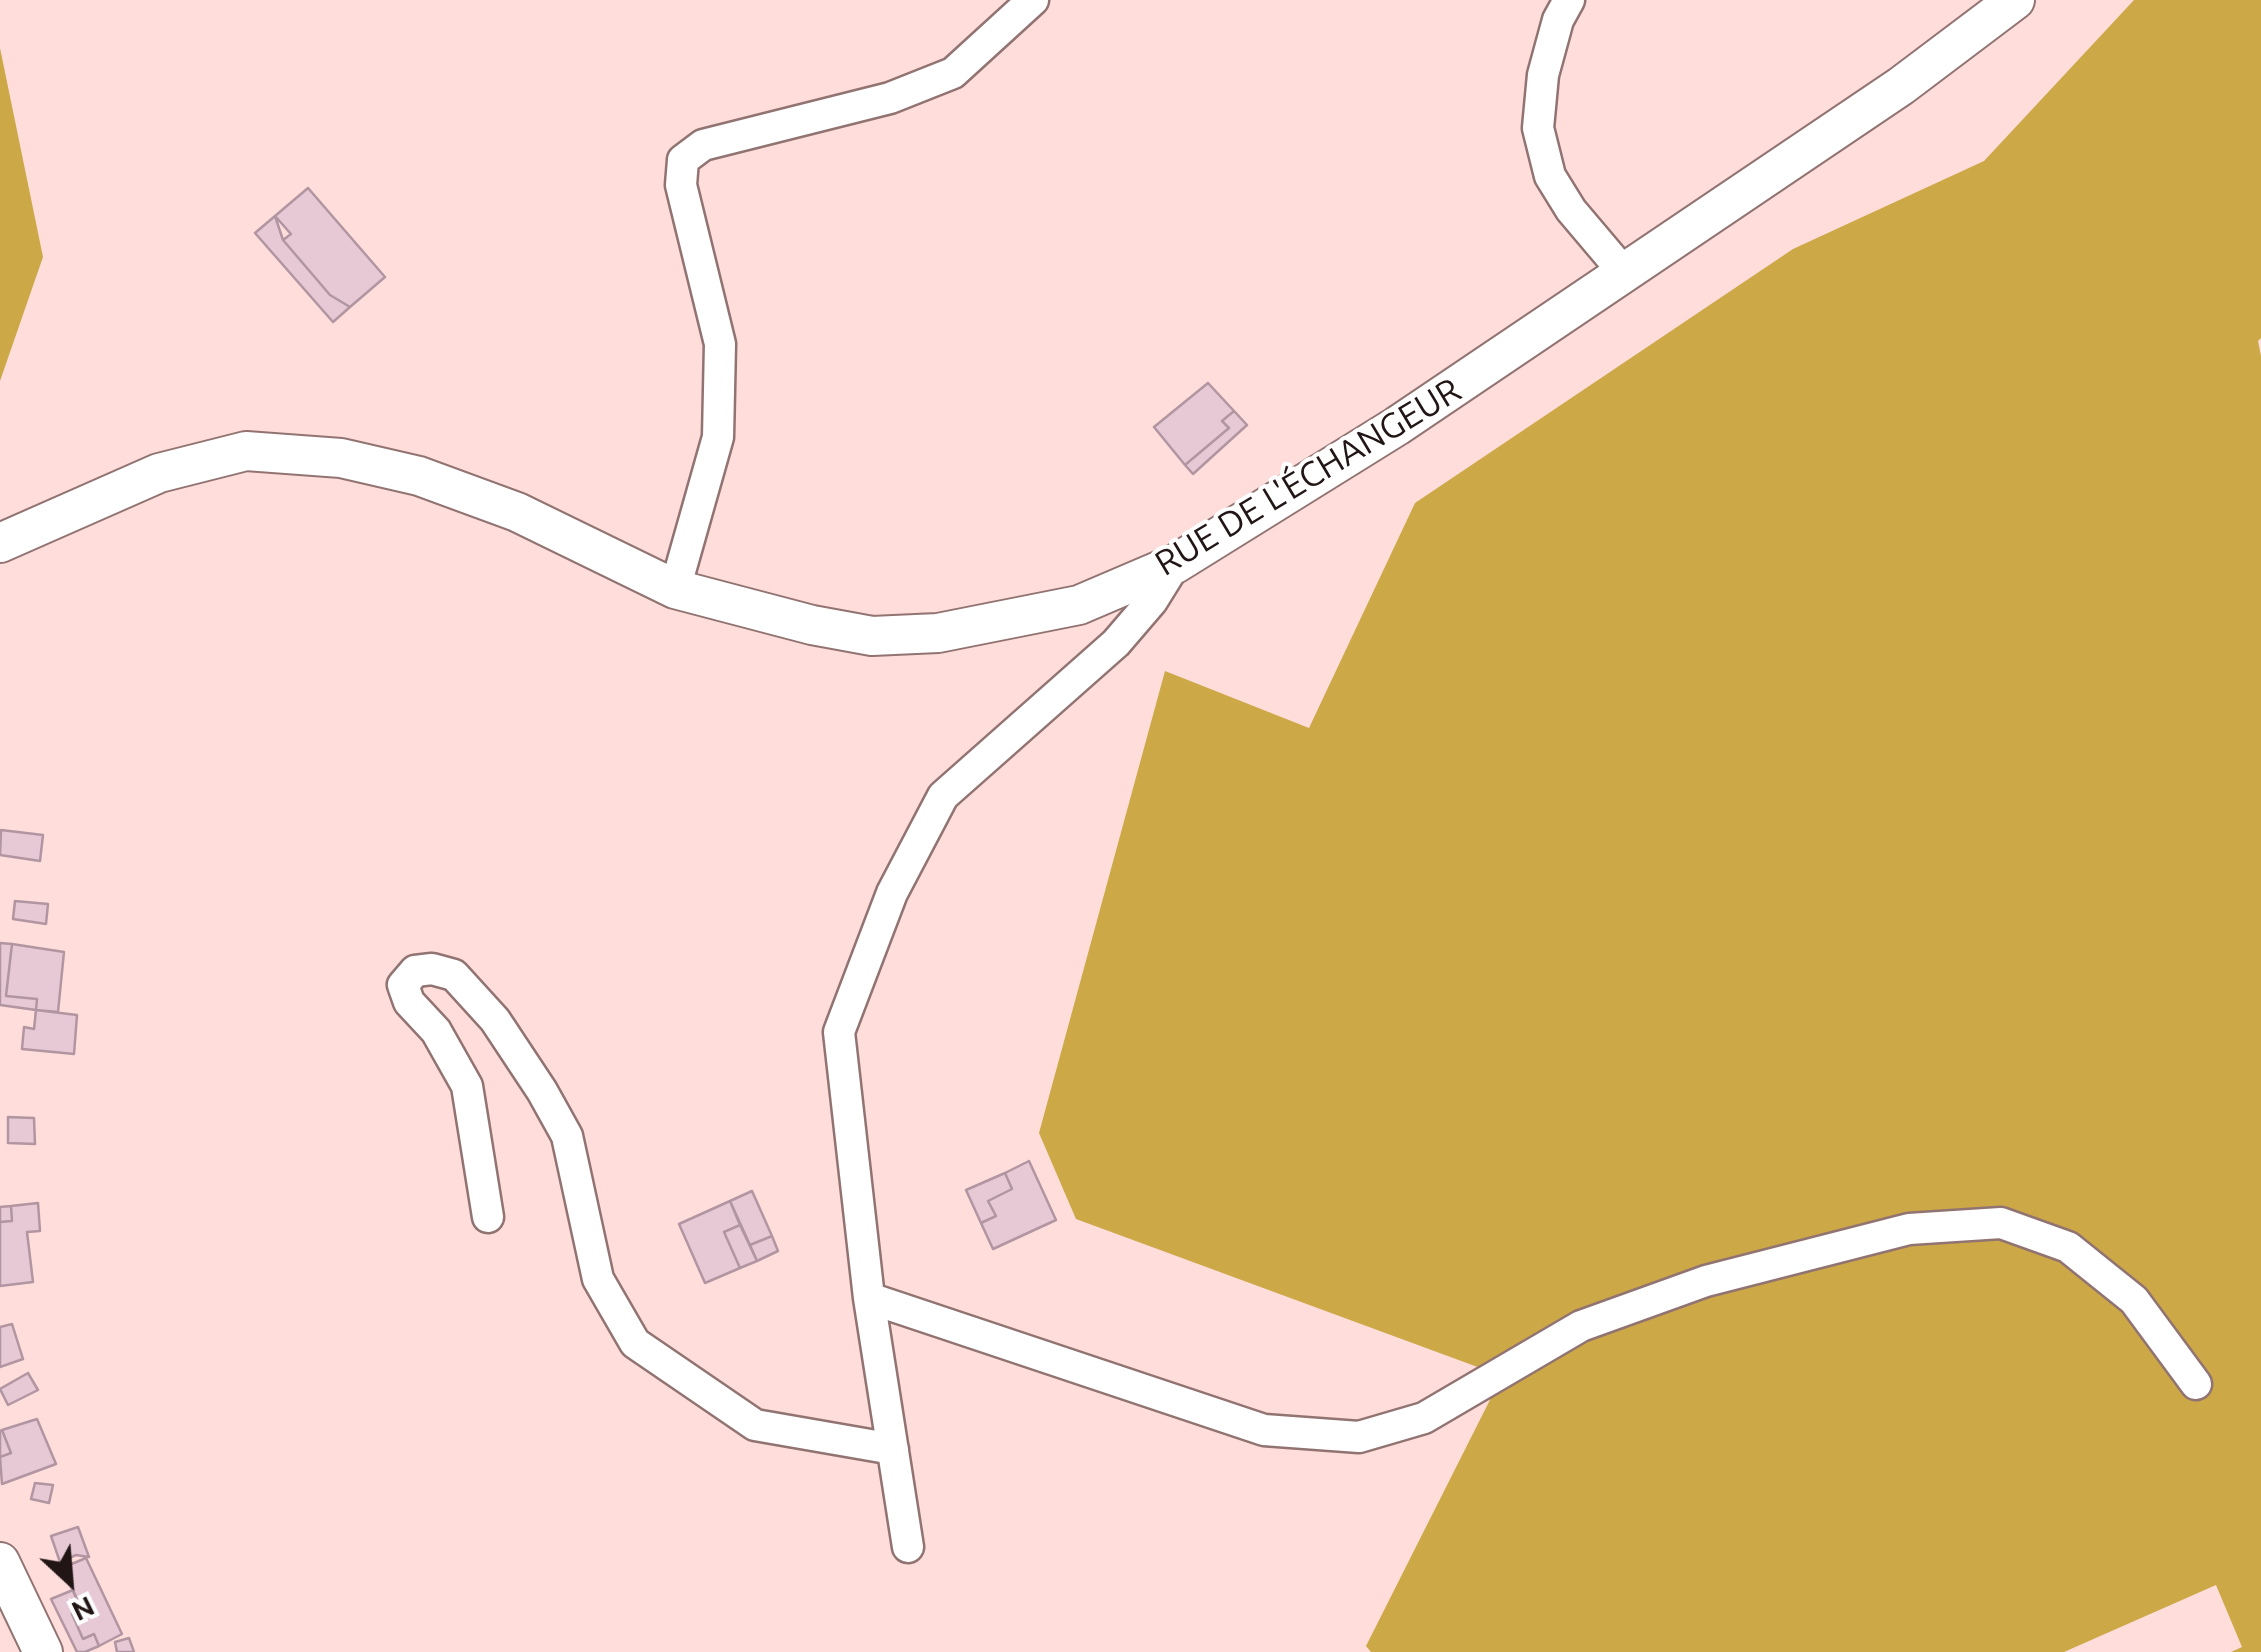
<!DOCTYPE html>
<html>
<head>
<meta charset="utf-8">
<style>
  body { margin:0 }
  #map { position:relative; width:2261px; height:1652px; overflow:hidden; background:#fedddb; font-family:Ubuntu,sans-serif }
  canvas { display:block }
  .north { position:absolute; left:20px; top:1532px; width:100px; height:100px; -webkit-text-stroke:8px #fff; paint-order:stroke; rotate:154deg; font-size:28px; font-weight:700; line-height:40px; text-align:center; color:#211615 }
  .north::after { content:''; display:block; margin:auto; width:35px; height:45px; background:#211615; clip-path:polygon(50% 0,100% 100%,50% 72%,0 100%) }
</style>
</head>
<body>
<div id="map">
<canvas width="2261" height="1652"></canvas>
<div class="north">N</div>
</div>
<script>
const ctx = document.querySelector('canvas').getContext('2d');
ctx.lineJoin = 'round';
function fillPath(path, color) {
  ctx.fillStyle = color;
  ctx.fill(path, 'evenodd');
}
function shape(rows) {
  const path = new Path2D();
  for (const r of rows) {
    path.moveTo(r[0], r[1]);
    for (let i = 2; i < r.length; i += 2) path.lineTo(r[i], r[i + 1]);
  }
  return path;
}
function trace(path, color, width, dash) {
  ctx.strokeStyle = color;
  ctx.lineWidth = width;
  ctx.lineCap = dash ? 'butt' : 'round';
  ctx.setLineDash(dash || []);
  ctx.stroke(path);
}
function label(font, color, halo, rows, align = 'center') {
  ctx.font = font + ' Ubuntu,sans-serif';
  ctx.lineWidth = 8;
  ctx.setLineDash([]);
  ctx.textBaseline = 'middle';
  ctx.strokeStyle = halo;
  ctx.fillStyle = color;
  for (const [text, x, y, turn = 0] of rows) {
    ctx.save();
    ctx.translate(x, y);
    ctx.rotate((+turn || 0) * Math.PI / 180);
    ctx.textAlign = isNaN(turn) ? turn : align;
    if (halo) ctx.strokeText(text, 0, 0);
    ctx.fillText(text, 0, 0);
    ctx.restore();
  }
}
fillPath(shape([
  [2134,0,2261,0,2261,338,2258,341,2261,356,2261,1652,2231,1652,2242,1647,2216,1585,2064,1652,1371,1652,1366,1646,1502,1376,1076,1219,1039,1133,1165,671,1309,728,1415,503,1793,249,1984,161],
  [0,48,43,257,0,381]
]), '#cda847');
const building = shape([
  [308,188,385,277,350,307,330,295,283,240,291,234,275,216,308,188],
  [275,216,283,240,330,295,350,307,333,322,255,233,275,216],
  [1208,383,1234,411,1222,421,1229,428,1185,465,1154,427,1208,383],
  [1234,411,1247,425,1193,474,1185,465,1229,428,1222,421,1234,411],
  [1,830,43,835,40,861,0,855,1,830],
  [15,901,48,904,46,924,13,919,15,901],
  [0,943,12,944,6,996,37,999,36,1010,0,1005,0,943],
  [12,944,64,952,58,1012,36,1010,37,999,6,996,12,944],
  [36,1010,77,1015,74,1054,22,1049,24,1027,34,1029,36,1010],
  [8,1117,34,1118,35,1144,8,1143,8,1117],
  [1029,1161,1056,1220,993,1249,981,1223,996,1216,988,1201,1012,1189,1005,1173,1029,1161],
  [1005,1173,1012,1189,988,1201,996,1216,981,1223,966,1190,1005,1173],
  [752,1191,772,1236,750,1245,730,1201,752,1191],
  [730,1201,740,1225,724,1232,740,1268,705,1283,679,1224,730,1201],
  [38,1203,40,1231,27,1232,33,1282,0,1286,0,1222,12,1221,11,1206,38,1203],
  [11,1206,12,1221,0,1222,0,1207,11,1206],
  [740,1225,757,1261,740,1268,724,1232,740,1225],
  [772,1236,778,1251,757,1261,750,1245,772,1236],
  [12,1324,23,1359,0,1367,0,1327,12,1324],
  [28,1373,38,1390,8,1405,0,1389,28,1373],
  [37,1419,56,1464,2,1484,0,1457,11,1453,2,1430,37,1419],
  [2,1430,11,1453,0,1457,0,1431,2,1430],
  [35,1483,53,1485,49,1503,31,1499,35,1483],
  [78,1527,89,1557,76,1555,60,1562,51,1536,78,1527],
  [86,1558,122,1634,99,1646,94,1634,83,1639,72,1614,82,1610,62,1568,86,1558],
  [73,1590,82,1610,72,1614,83,1639,94,1634,99,1646,85,1652,77,1652,51,1599,73,1590],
  [129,1638,134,1652,117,1652,115,1642,129,1638]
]);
fillPath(building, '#e6c9d5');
trace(building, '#b195a1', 2.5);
const minor = shape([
  [1569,0,1558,20,1543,75,1538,128,1550,176,1571,210,1626,275],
  [675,589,718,437,720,344,681,185,683,160,703,145,890,98,953,73,1033,0],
  [488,1217,467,1086,436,1031,409,1002,403,985,415,971,432,969,454,975,495,1020,542,1091,567,1136,598,1279,635,1343,755,1425,893,1449],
  [869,1298,1264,1430,1359,1437,1424,1418,1581,1326,1706,1281,1909,1229,2001,1223,2068,1247,2134,1300,2196,1384],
  [908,1547,869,1298,839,1032,892,893,943,796,1116,643,1152,601,1175,564]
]);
const tertiary = shape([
  [0,543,159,473,246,451,341,458,419,476,517,512,675,589,812,625,872,636,938,633,1079,605,1175,564,1397,426,1901,86,2015,0],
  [0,1562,43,1652]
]);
trace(minor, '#917472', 35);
trace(tertiary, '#917472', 42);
trace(minor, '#fff', 30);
trace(tertiary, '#fff', 38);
label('35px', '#211615', '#fff', [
  ["RUE DE L'ÉCHANGEUR",1308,477,-31]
]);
</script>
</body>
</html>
